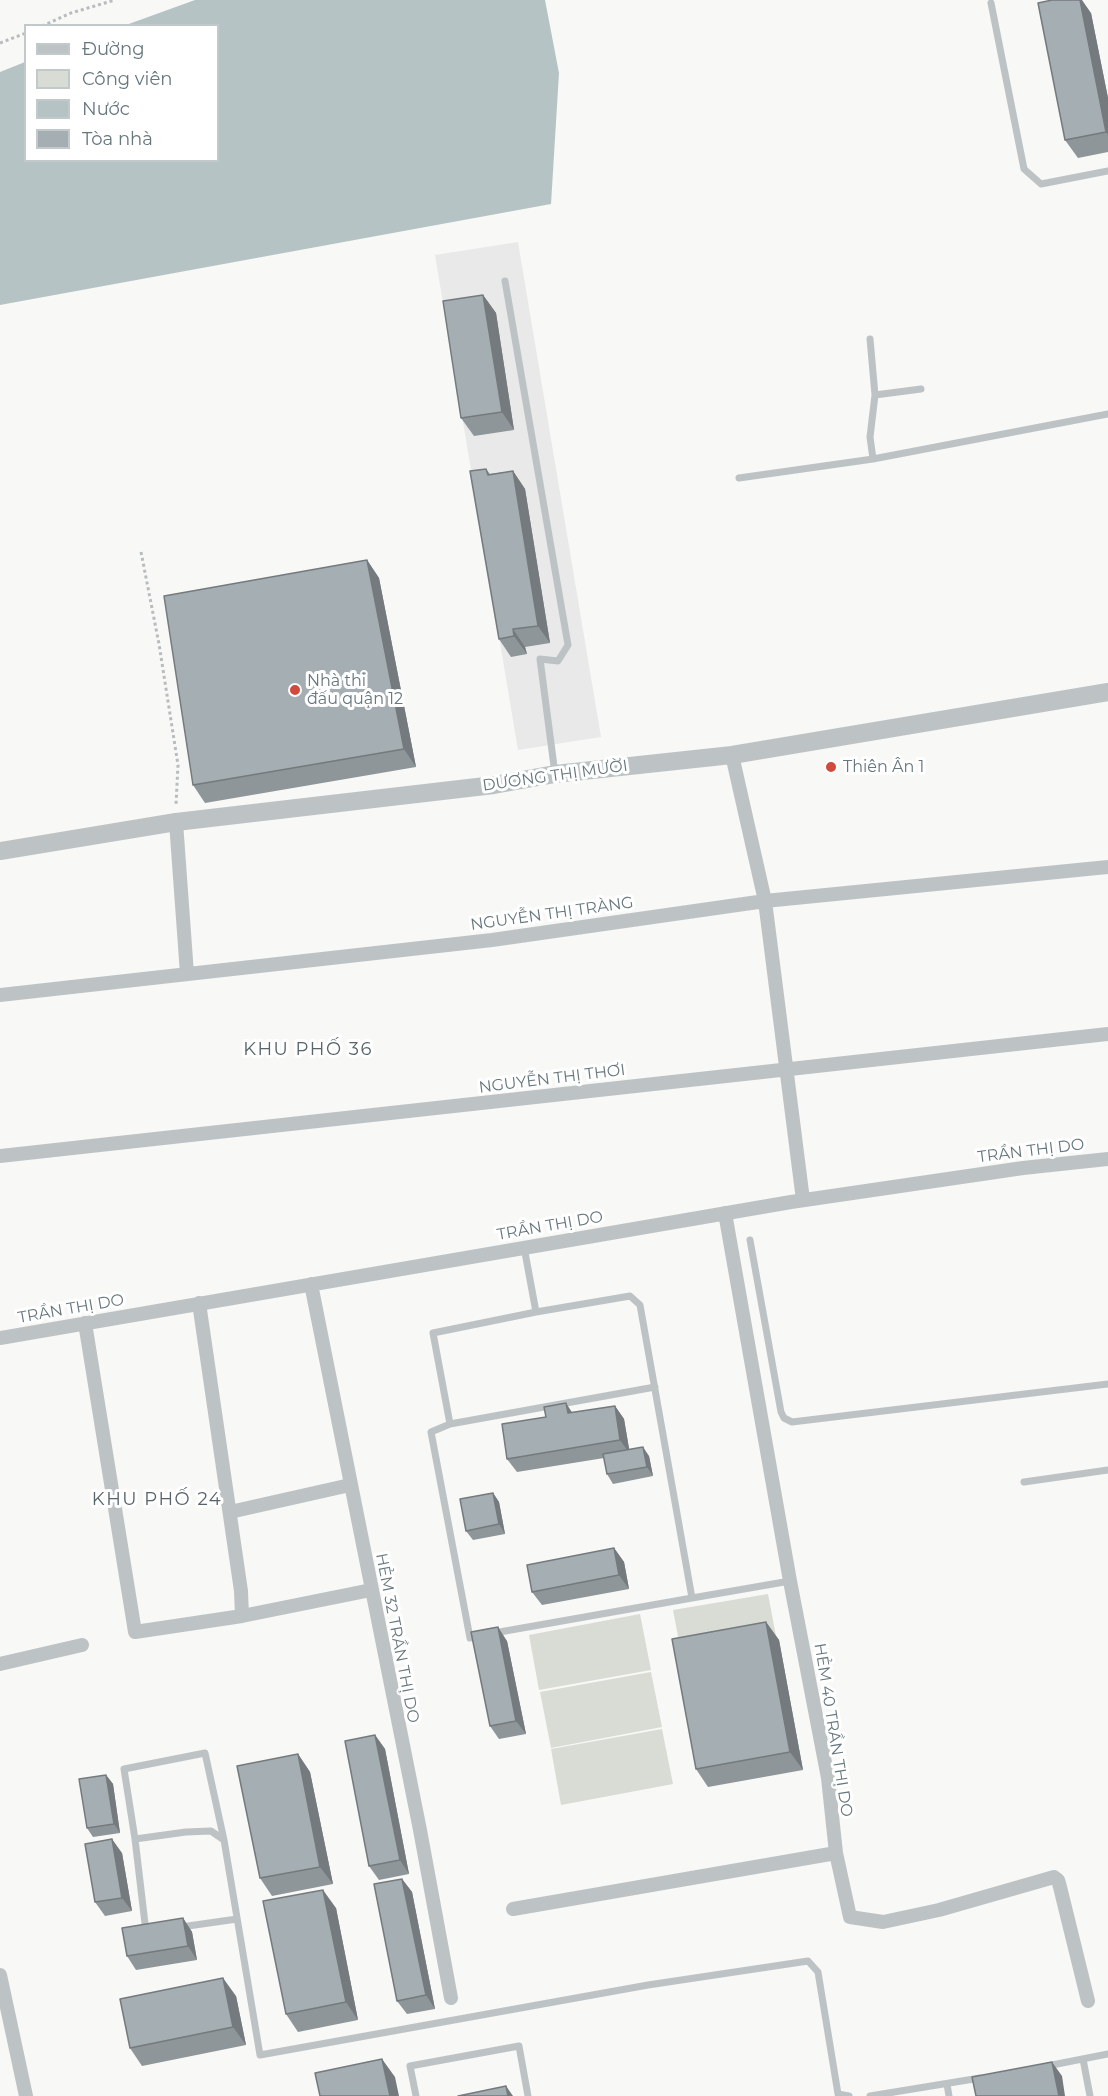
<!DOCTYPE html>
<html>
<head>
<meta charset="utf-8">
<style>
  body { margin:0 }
  #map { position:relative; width:1108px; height:2096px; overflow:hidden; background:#f8f8f6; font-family:Montserrat,sans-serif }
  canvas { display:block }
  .legend { position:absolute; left:24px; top:24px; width:195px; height:138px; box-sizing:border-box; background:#fff; border:2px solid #c2c9cb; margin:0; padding:8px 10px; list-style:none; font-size:18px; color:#66777d }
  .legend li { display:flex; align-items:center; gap:12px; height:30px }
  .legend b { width:30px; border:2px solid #c2c9cb }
</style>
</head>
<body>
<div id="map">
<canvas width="1108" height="2096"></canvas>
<ul class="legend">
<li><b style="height:8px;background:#bdc3c5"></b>Đường</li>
<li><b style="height:16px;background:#d9dcd5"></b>Công viên</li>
<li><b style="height:16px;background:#b6c3c5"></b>Nước</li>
<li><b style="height:16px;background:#a5aeb2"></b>Tòa nhà</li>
</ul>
</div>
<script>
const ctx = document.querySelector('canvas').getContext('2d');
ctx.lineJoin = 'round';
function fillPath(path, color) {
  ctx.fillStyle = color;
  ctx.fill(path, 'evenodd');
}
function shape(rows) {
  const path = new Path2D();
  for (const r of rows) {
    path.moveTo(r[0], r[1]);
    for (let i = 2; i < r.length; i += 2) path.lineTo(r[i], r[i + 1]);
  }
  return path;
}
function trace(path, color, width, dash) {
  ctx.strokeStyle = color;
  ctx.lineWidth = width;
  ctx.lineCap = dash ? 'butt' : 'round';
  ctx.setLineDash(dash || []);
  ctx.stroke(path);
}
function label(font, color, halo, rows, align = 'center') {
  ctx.font = font + ' Montserrat,sans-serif';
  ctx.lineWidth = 6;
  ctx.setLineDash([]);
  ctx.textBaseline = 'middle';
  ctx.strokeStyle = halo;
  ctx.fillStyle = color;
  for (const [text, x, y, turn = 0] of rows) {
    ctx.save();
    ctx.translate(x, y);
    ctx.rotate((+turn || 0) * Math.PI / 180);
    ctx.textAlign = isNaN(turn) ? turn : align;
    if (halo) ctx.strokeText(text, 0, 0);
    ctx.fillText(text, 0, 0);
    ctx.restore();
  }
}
fillPath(shape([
  [518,242,601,737,518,750,435,255]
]), '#e9e9e9');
fillPath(shape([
  [768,1594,776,1636,681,1652,673,1610],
  [640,1614,651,1670,539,1690,529,1635],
  [651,1672,662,1727,551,1748,540,1692],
  [662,1729,673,1784,561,1805,551,1749]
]), '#d9dcd5');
fillPath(shape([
  [195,0,545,0,559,73,551,204,0,305,0,72,25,62,26,160,218,160,218,26,126,25]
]), '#b6c3c5');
trace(shape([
  [42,26,71,13,115,0],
  [0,43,26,33],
  [141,552,159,644,178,765,176,805]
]), '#b8bcbe', 3, [3, 3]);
trace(shape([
  [991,3,1024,169,1041,184,1108,171],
  [505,281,568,645,558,661,540,659,555,774],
  [870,339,875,395,870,437,873,459],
  [875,395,921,389],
  [739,478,873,459,1108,414],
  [750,1240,781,1412,784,1418,792,1422,1108,1384],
  [524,1247,536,1312,630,1296,640,1305,692,1598,790,1581],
  [536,1312,433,1333,450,1424,655,1387],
  [450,1424,431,1432,470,1638,480,1636],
  [1024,1482,1108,1470],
  [494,1633,692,1598],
  [135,1839,146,1932],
  [224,1840,205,1753,124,1769,135,1839,186,1832,211,1831,224,1840,260,2055,648,1985,808,1961,818,1972,838,2094,849,2096],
  [181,1927,237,1919],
  [1083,2059,1090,2096],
  [1047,2066,1108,2054],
  [947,2084,949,2096],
  [416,2096,410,2066,519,2046,528,2096],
  [870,2096,980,2078]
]), '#bdc3c5', 7);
trace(shape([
  [732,755,765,901,803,1200],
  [176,822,187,974],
  [0,995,492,940,765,901,1108,867],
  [0,1156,1108,1034],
  [725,1213,790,1581,828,1778,836,1853,850,1917,883,1922,939,1910,1054,1877,1058,1880,1060,1887,1088,2001],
  [311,1284,420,1830,451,1998],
  [85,1323,135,1632,242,1616,241,1591,199,1303],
  [0,1338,791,1202,1023,1168,1108,1159],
  [230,1512,350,1485],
  [242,1616,371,1590],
  [0,1664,82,1645],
  [513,1909,836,1853],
  [0,1975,26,2096]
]), '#bdc3c5', 14);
trace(shape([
  [0,851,176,822,494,785,555,774,732,755,1108,692]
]), '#bdc3c5', 18);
fillPath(shape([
  [1091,13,1108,98,1108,152,1078,158,1065,140],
  [483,295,496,313,514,430,474,436,461,418],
  [486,469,490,474,513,471,525,489,550,643,525,647,527,654,511,657,499,639],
  [367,560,379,578,416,767,205,803,193,785],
  [615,1406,624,1419,629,1449,649,1456,653,1476,613,1484,607,1474,604,1458,517,1472,507,1459,572,1413],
  [493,1493,499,1502,505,1534,473,1540,466,1531],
  [614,1548,624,1562,629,1589,542,1605,532,1592],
  [766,1622,779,1640,803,1770,708,1787,696,1769],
  [507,1641,526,1734,499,1739,490,1726],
  [375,1735,385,1749,409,1874,379,1880,369,1866],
  [298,1754,310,1772,333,1884,272,1896,260,1878],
  [106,1775,113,1784,120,1833,93,1837,87,1828],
  [122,1853,132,1911,105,1916,95,1902],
  [402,1879,412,1892,435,2009,407,2014,397,2001],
  [336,1908,358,2020,298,2032,286,2014],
  [183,1918,192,1932,197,1960,136,1970,127,1956],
  [236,1996,246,2045,142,2066,130,2048]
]), '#8e9699');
fillPath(shape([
  [1080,0,1082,0,1091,13,1108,98,1108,135,1106,132],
  [483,295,496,313,514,430,502,412],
  [513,471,525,489,550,643,538,626],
  [367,560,379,578,416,767,404,749],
  [513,629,525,647,527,654,514,636],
  [566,1403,575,1417,568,1413],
  [615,1406,624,1419,630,1454,620,1440],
  [643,1447,649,1456,653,1476,647,1467],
  [493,1493,499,1502,505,1534,499,1524],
  [614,1548,624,1562,629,1589,619,1575],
  [766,1622,779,1640,803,1770,790,1752],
  [498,1627,507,1641,526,1734,516,1721],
  [375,1735,385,1749,409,1874,400,1860],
  [298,1754,310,1772,333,1884,320,1867],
  [106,1775,113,1784,120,1833,114,1824],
  [112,1839,122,1853,132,1911,122,1898],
  [402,1879,412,1892,435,2009,426,1995],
  [323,1890,336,1908,358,2020,346,2002],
  [183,1918,192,1932,197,1960,188,1946],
  [223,1978,236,1996,246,2045,233,2027],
  [382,2059,395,2077,399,2096,390,2096],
  [1052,2062,1062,2076,1065,2096,1059,2096],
  [506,2086,513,2096,508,2096]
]), '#747a7d');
const building = shape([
  [1052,0,1080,0,1106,132,1065,140,1038,3,1052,0],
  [483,295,502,412,461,418,443,301,483,295],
  [486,469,488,475,513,471,538,626,513,629,514,636,499,639,470,471,486,469],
  [367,560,404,749,193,785,164,596,367,560],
  [566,1403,568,1413,615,1406,620,1440,507,1459,502,1424,546,1417,544,1407,566,1403],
  [643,1447,647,1467,607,1474,603,1454,643,1447],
  [493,1493,499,1524,466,1531,460,1499,493,1493],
  [614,1548,619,1575,532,1592,527,1565,614,1548],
  [766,1622,790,1752,696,1769,672,1639,766,1622],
  [498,1627,516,1721,490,1726,471,1632,498,1627],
  [375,1735,400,1860,369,1866,345,1741,375,1735],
  [298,1754,320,1867,260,1878,237,1766,298,1754],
  [106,1775,114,1824,87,1828,79,1779,106,1775],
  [112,1839,122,1898,95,1902,85,1844,112,1839],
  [402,1879,426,1995,397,2001,374,1884,402,1879],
  [323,1890,346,2002,286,2014,263,1901,323,1890],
  [183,1918,188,1946,127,1956,122,1928,183,1918],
  [223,1978,233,2027,130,2048,120,1999,223,1978],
  [382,2059,390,2096,320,2096,315,2073,382,2059],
  [1052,2062,1059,2096,976,2096,972,2077,1052,2062],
  [506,2086,508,2096,458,2096,506,2086]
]);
fillPath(building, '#a5aeb2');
trace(building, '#747a7d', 1.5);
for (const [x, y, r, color] of [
  [295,690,6,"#d04a3d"],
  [831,767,6,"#d04a3d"]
]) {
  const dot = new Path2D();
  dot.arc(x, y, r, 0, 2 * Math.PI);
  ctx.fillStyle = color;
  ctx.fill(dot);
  trace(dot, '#fff', 2);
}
label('16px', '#66777d', '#fff', [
  ["Nhà thi",307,681],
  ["đấu quận 12",307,699],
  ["Thiên Ân 1",843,767]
], 'left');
label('16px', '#66777d', '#fff', [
  ["DƯƠNG THỊ MƯỜI",555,776,-8],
  ["NGUYỄN THỊ TRÀNG",552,914,-8],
  ["NGUYỄN THỊ THƠI",552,1079,-7],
  ["TRẦN THỊ DO",1031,1151,-7],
  ["TRẦN THỊ DO",550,1226,-10],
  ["TRẦN THỊ DO",71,1309,-10],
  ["HẺM 32 TRẦN THỊ DO",397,1638,79],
  ["HẺM 40 TRẦN THỊ DO",833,1730,81]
]);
ctx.letterSpacing = '1.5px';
label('18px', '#576469', '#fff', [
  ["KHU PHỐ 36",308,1050],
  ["KHU PHỐ 24",157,1500]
]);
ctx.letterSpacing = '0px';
</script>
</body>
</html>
